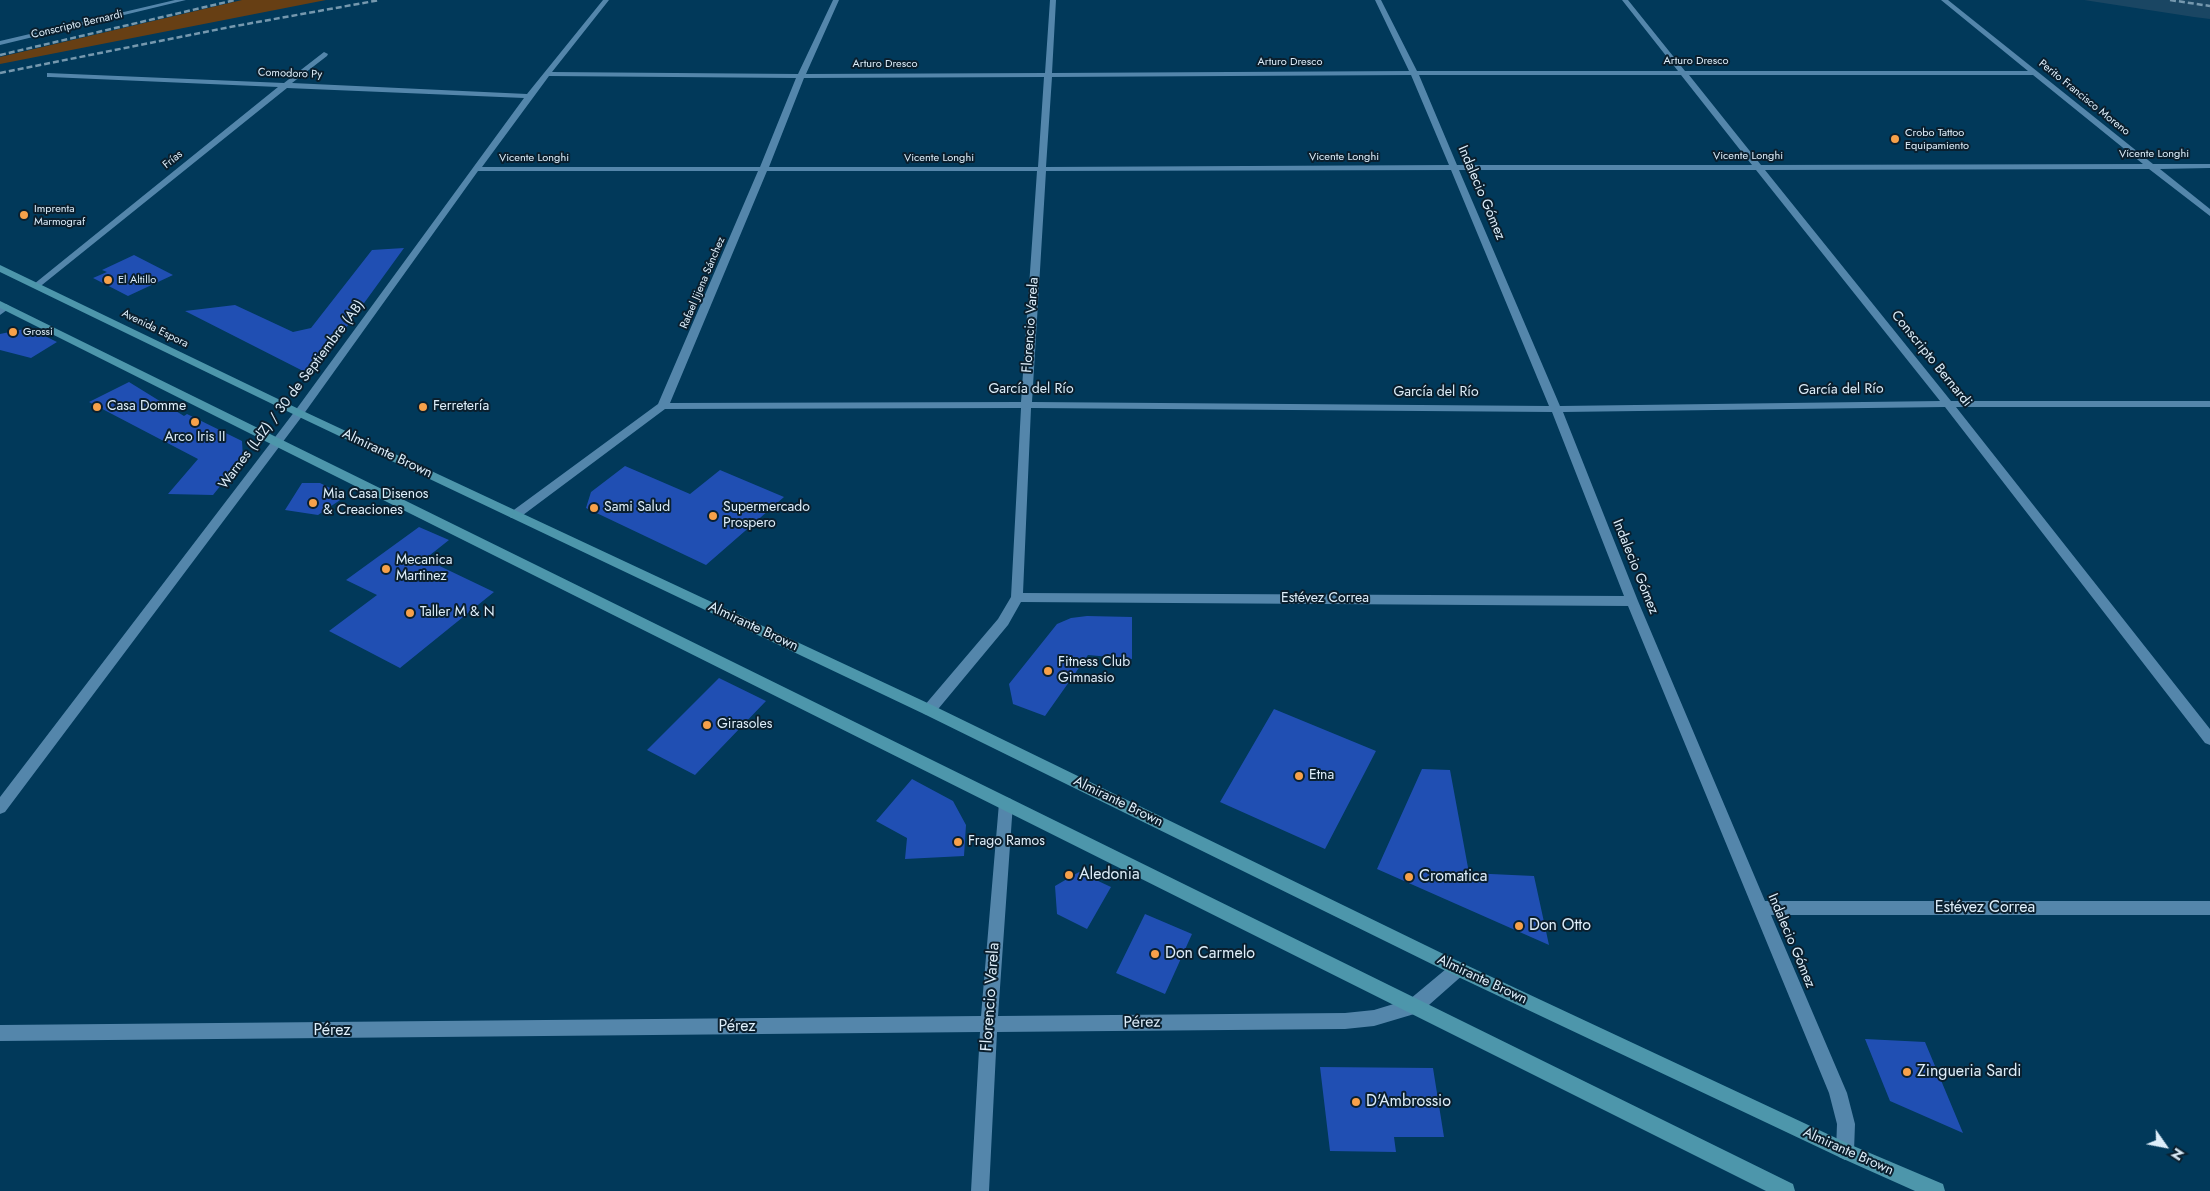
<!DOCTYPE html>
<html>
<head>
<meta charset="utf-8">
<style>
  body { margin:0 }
  #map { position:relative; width:2210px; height:1191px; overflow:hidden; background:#01395a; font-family:Jost,sans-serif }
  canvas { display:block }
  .north { position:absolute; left:2140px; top:1121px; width:50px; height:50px; -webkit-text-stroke:4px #0a1f2e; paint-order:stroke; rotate:123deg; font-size:14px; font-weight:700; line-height:20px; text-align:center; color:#deeefa }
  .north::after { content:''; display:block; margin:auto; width:18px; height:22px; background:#deeefa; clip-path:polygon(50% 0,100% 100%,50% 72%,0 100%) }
</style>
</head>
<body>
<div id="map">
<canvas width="2210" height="1191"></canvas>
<div class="north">N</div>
</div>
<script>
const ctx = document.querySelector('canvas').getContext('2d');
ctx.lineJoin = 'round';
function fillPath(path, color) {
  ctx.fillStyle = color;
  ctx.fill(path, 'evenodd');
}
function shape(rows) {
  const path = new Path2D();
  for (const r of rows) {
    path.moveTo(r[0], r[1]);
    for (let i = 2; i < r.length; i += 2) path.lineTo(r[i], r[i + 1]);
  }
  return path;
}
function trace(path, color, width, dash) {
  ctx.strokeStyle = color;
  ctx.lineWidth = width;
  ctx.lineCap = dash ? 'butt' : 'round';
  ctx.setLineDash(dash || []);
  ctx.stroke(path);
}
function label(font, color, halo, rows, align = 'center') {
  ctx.font = font + ' Jost,sans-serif';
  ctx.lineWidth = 4;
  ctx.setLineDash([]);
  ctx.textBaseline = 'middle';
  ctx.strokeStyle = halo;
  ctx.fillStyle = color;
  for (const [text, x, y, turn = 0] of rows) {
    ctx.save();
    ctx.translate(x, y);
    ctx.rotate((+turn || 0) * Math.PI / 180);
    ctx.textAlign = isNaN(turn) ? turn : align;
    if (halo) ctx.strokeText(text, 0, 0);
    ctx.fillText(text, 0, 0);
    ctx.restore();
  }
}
fillPath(shape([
  [2084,0,2210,0,2210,19,2194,17]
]), '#1a4663');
fillPath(shape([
  [242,0,326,0,0,64,0,57]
]), '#673f14');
fillPath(shape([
  [404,248,317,368,307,373,185,311,235,305,293,332,311,328,372,250],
  [134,255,173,275,128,296,93,278,107,272,102,270],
  [29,328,57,342,31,358,0,350,0,334],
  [129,382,184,416,187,414,242,441,243,458,213,495,168,494,198,459,89,402],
  [625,466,690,494,720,470,784,497,706,565,586,508,591,492],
  [302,483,320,483,346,496,318,515,285,510],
  [419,527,449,540,425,559,494,592,400,668,329,631,377,595,346,580],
  [1087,616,1132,617,1132,659,1088,655,1045,716,1013,704,1009,684,1057,624,1071,618],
  [719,678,766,701,695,775,647,750],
  [1274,709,1376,751,1325,849,1220,802],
  [1422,769,1450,770,1469,873,1534,876,1549,945,1377,869],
  [912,779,953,801,966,825,964,856,905,859,907,838,876,821],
  [1079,872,1111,887,1087,929,1057,914,1055,886],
  [1145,914,1192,934,1165,994,1116,973],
  [1865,1039,1925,1042,1963,1133,1890,1101],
  [1320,1067,1433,1068,1444,1137,1394,1137,1396,1152,1330,1151]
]), '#204fb3');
fillPath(shape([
  [175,0,186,0,0,45,0,41,175,0],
  [603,0,609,0,552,72,798,74,833,0,839,0,806,74,1045,73,1050,0,1056,0,1052,73,1409,71,1375,0,1381,0,1417,71,1678,71,1622,0,1628,0,1685,71,2028,71,1941,0,1948,0,2153,164,2210,164,2210,168,2160,169,2210,209,2210,216,2149,169,1765,170,1951,401,2210,401,2210,407,1956,407,2210,729,2210,745,2205,743,1945,407,1563,412,1638,601,1765,901,2210,901,2210,915,1771,915,1847,1093,1855,1124,1854,1151,1851,1157,1845,1160,1839,1157,1836,1151,1837,1124,1829,1093,1628,606,1021,602,1008,625,934,714,929,715,924,714,922,710,924,706,998,619,1011,597,1021,408,665,409,519,518,511,518,509,515,511,512,658,404,758,171,478,171,303,415,5,812,0,814,0,797,295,411,524,98,287,88,37,289,32,286,34,284,278,87,50,77,47,77,47,73,284,83,324,52,328,54,327,56,292,83,527,94,603,0],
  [1411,75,1449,165,1046,167,1052,77,1411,75],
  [1419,75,1681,75,1752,165,1457,165,1419,75],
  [1689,75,2033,75,2143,164,1761,165,1689,75],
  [549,76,796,78,760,167,482,167,549,76],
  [1044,77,1038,167,769,167,804,78,1044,77],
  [1451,170,1549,406,1032,402,1046,171,1451,170],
  [1459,170,1756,170,1940,401,1560,406,1459,170],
  [767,171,1037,171,1021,402,670,403,767,171],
  [1031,408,1552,412,1624,596,1023,593,1031,408],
  [6,304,11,307,0,315,0,307,6,304],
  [1006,797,1011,799,1013,803,998,1016,1345,1013,1374,1010,1410,999,1452,964,1458,961,1464,964,1466,969,1464,974,1421,1012,1374,1026,1345,1029,997,1032,989,1191,971,1191,980,1032,0,1041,0,1025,981,1016,999,803,1001,799,1006,797]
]), '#5486ab');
fillPath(shape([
  [0,265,303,411,934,706,1464,964,1851,1145,1943,1184,1945,1191,1915,1191,1839,1157,1452,974,924,714,295,415,0,272,0,265],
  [0,301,1793,1184,1795,1191,1766,1191,271,444,0,308,0,301]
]), '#4d96ab');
trace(shape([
  [2170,0,2210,6],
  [0,55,235,0],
  [0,73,230,27,380,0]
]), '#7598ae', 2.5, [6, 3]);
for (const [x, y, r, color] of [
  [1895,139,5,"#f7a14a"],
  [24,215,5,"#f7a14a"],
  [108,280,5,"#f7a14a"],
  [13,332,5,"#f7a14a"],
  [97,407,5,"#f7a14a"],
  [423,407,5,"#f7a14a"],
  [195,422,5,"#f7a14a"],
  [313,503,5,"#f7a14a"],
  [594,508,5,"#f7a14a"],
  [713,516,5,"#f7a14a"],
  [386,569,5,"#f7a14a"],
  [410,613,5,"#f7a14a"],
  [1048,671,5,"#f7a14a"],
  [707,725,5,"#f7a14a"],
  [1299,776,5,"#f7a14a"],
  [958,842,5,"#f7a14a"],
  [1069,875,5,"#f7a14a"],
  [1409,877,5,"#f7a14a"],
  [1519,926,5,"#f7a14a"],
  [1155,954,5,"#f7a14a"],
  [1907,1072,5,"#f7a14a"],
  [1356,1102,5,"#f7a14a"]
]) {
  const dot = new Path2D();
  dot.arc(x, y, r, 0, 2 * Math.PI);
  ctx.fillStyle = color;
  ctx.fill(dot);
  trace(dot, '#0a1f2e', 2);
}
label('11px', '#deeefa', '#0a1f2e', [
  ["Conscripto Bernardi",77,25,-13],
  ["Arturo Dresco",1696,61],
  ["Arturo Dresco",1290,62],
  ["Arturo Dresco",885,64],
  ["Comodoro Py",290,74,2],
  ["Perito Francisco Moreno",2084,98,39],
  ["Vicente Longhi",2154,154],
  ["Vicente Longhi",1748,156],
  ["Vicente Longhi",1344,157],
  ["Vicente Longhi",534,158],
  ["Vicente Longhi",939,158],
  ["Frías",173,160,-39],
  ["Rafael Jijena Sánchez",703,283,-67],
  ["Avenida Espora",155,329,26]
]);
label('11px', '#deeefa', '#0a1f2e', [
  ["Crobo Tattoo",1905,133],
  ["Equipamiento",1905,146],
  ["Imprenta",34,209],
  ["Marmograf",34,222],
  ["El Altillo",118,280],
  ["Grossi",23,332]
], 'left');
label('14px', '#deeefa', '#0a1f2e', [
  ["Indalecio Gómez",1481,193,67],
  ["Florencio Varela",1031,325,-86],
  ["Conscripto Bernardi",1931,359,51],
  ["García del Río",1031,390],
  ["García del Río",1841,390,-1],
  ["García del Río",1436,393],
  ["Warnes (LdZ) / 30 de Septiembre (AB)",292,395,-53],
  ["Almirante Brown",387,454,25],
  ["Indalecio Gómez",1635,567,68],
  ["Estévez Correa",1325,599],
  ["Almirante Brown",753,627,25],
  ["Almirante Brown",1118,802,26],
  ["Indalecio Gómez",1791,941,67],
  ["Almirante Brown",1482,980,25],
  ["Almirante Brown",1848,1152,24]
]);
label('14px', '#deeefa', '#0a1f2e', [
  ["Casa Domme",107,407],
  ["Ferretería",433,407],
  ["Arco Iris II",195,438,"center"],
  ["Mia Casa Disenos",323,495],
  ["& Creaciones",323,511],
  ["Sami Salud",604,508],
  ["Supermercado",723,508],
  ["Prospero",723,524],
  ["Mecanica",396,561],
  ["Martinez",396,577],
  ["Taller M & N",420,613],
  ["Fitness Club",1058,663],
  ["Gimnasio",1058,679],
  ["Girasoles",717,725],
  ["Etna",1309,776],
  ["Frago Ramos",968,842]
], 'left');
label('16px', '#deeefa', '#0a1f2e', [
  ["Aledonia",1079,875],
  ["Cromatica",1419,877],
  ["Don Otto",1529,926],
  ["Don Carmelo",1165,954],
  ["Zingueria Sardi",1917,1072],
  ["D'Ambrossio",1366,1102]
], 'left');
label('16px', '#deeefa', '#0a1f2e', [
  ["Estévez Correa",1985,908],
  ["Florencio Varela",991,997,-86],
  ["Pérez",1142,1023,-1],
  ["Pérez",737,1027],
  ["Pérez",332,1031]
]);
</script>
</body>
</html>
